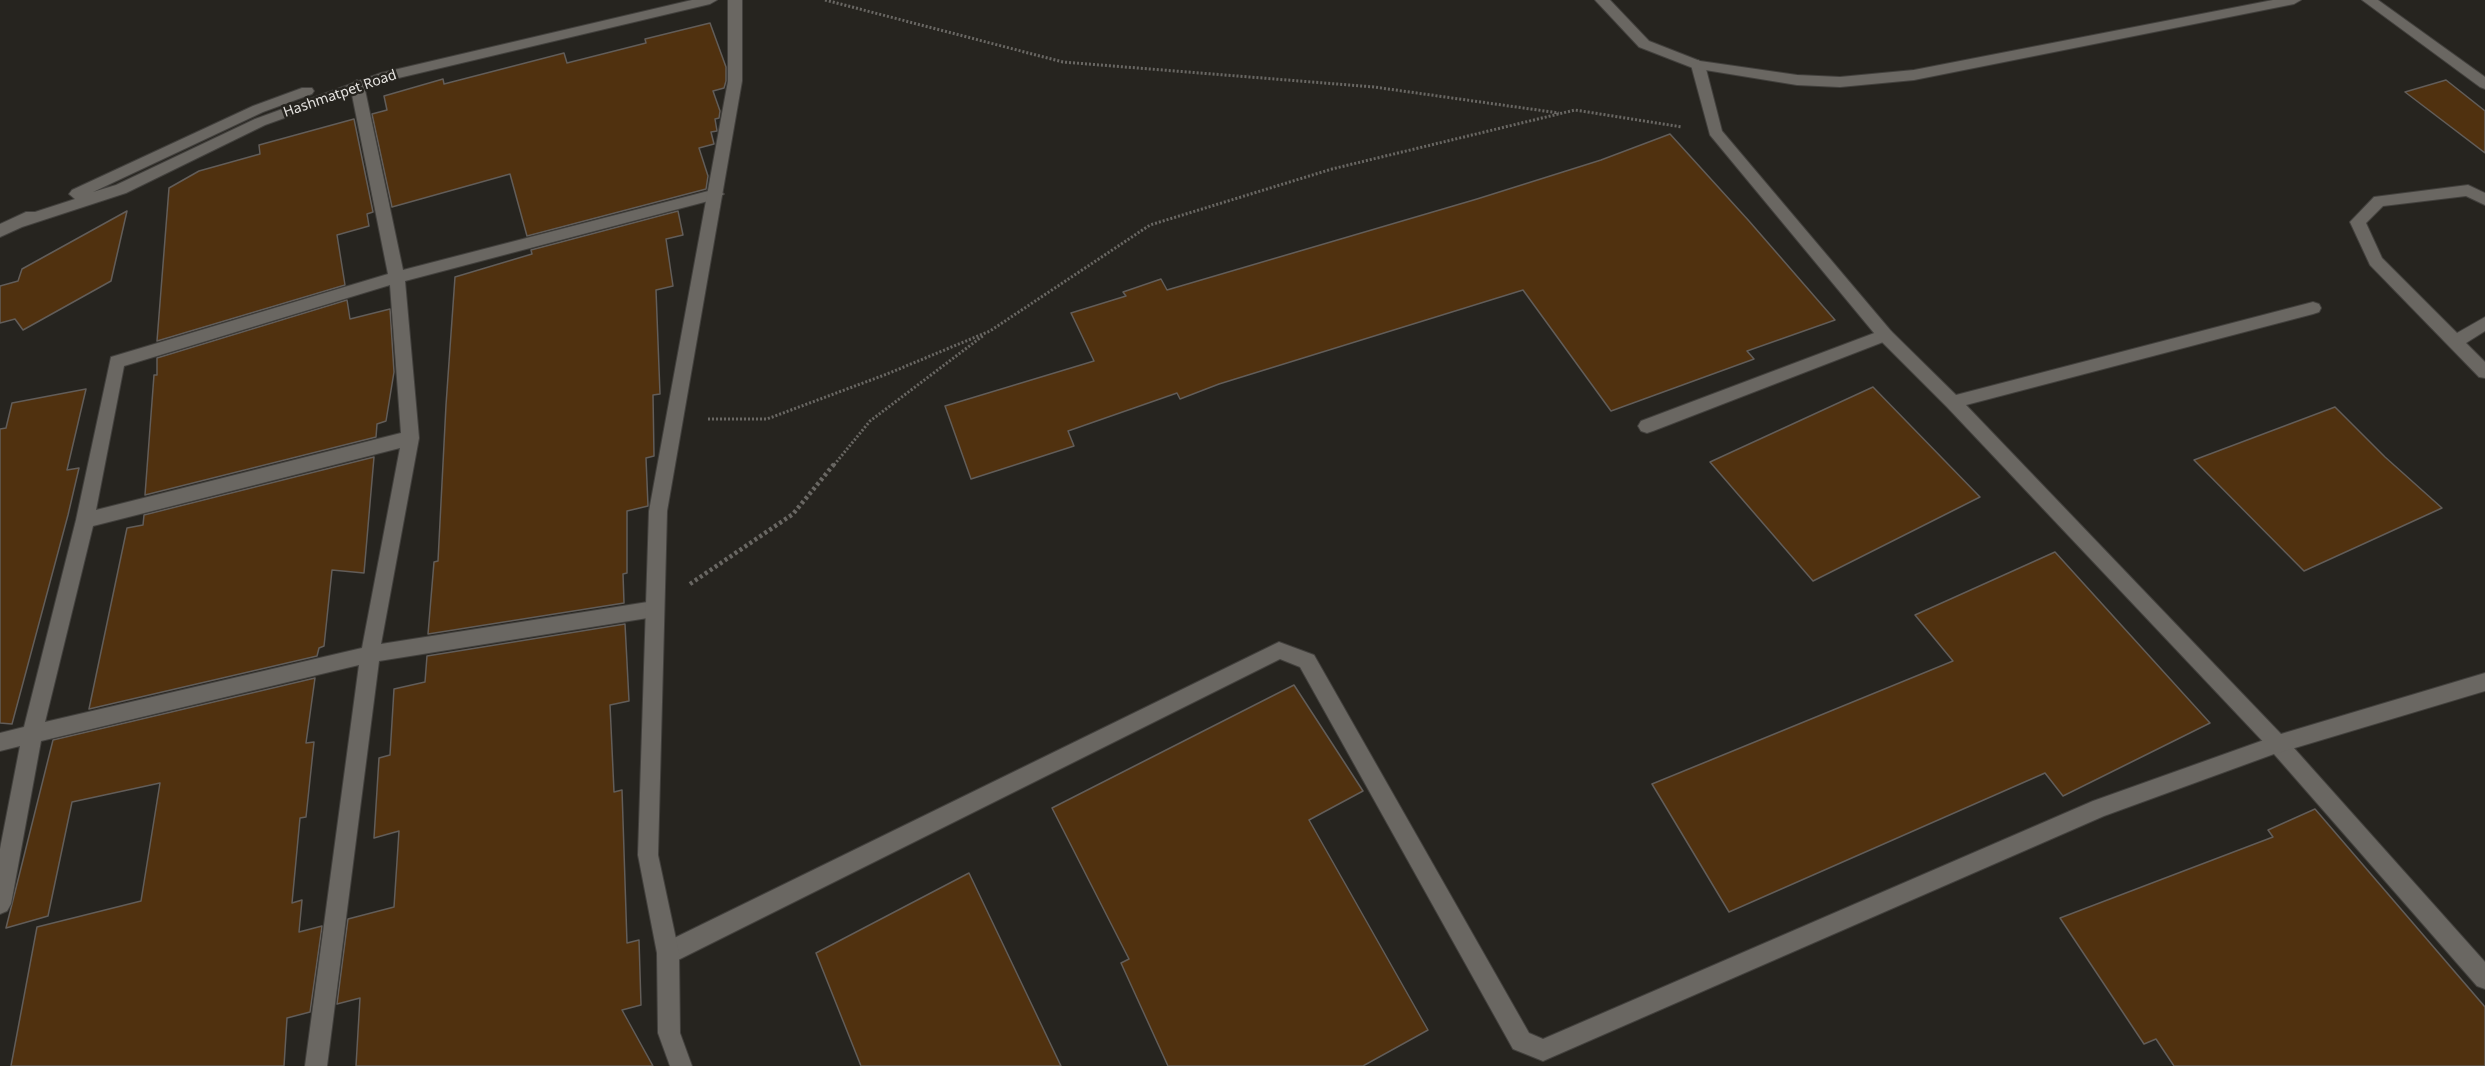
<!DOCTYPE html>
<html>
<head>
<meta charset="utf-8">
<style>
  body { margin:0 }
  canvas { display:block; background:#26241f }
</style>
</head>
<body>
<canvas width="2485" height="1066"></canvas>
<script>
const ctx = document.querySelector('canvas').getContext('2d');
ctx.lineJoin = 'round';
function fillPath(path, color) {
  ctx.fillStyle = color;
  ctx.fill(path, 'evenodd');
}
function shape(rows) {
  const path = new Path2D();
  for (const r of rows) {
    path.moveTo(r[0], r[1]);
    for (let i = 2; i < r.length; i += 2) path.lineTo(r[i], r[i + 1]);
  }
  return path;
}
function trace(path, color, width, dash) {
  ctx.strokeStyle = color;
  ctx.lineWidth = width;
  ctx.lineCap = dash ? 'butt' : 'round';
  ctx.setLineDash(dash || []);
  ctx.stroke(path);
}
function label(font, color, halo, rows, align = 'center') {
  ctx.font = font + ' "Noto Sans",sans-serif';
  ctx.lineWidth = 5;
  ctx.setLineDash([]);
  ctx.textBaseline = 'middle';
  ctx.strokeStyle = halo;
  ctx.fillStyle = color;
  for (const [text, x, y, turn = 0] of rows) {
    ctx.save();
    ctx.translate(x, y);
    ctx.rotate((+turn || 0) * Math.PI / 180);
    ctx.textAlign = isNaN(turn) ? turn : align;
    if (halo) ctx.strokeText(text, 0, 0);
    ctx.fillText(text, 0, 0);
    ctx.restore();
  }
}
const building = shape([
  [710,23,726,67,726,81,724,88,713,91,720,111,719,118,715,119,717,131,711,132,714,144,699,148,708,176,706,189,527,236,510,174,392,207,372,114,387,110,384,96,443,79,444,84,564,53,567,63,646,43,645,39,710,23],
  [2446,80,2485,111,2485,153,2405,92,2446,80],
  [354,119,373,212,367,214,369,226,337,235,345,285,157,341,169,188,199,171,260,154,259,145,354,119],
  [1670,134,1749,221,1835,320,1747,351,1754,359,1611,411,1523,290,1219,384,1180,399,1177,393,1068,431,1074,446,971,479,945,406,1094,361,1071,313,1126,296,1123,292,1161,279,1167,290,1477,199,1601,160,1670,134],
  [127,211,111,281,23,330,15,319,0,323,0,286,18,281,22,269,127,211],
  [678,211,683,235,666,239,673,286,656,290,660,394,653,395,654,456,646,458,648,506,627,511,627,573,623,574,624,603,428,634,434,562,438,561,446,405,455,277,532,254,531,250,678,211],
  [347,300,350,319,390,309,394,372,386,421,377,424,376,437,145,495,154,375,157,375,157,358,347,300],
  [1873,387,1980,497,1813,581,1710,462,1873,387],
  [86,389,67,470,79,468,68,515,12,724,0,723,0,429,6,428,12,403,86,389],
  [2335,407,2385,457,2442,508,2304,571,2194,460,2335,407],
  [374,457,364,573,332,570,324,646,319,648,317,656,89,709,127,528,143,525,144,515,374,457],
  [2055,552,2210,723,2063,796,2045,773,1729,912,1652,784,1953,661,1915,615,2055,552],
  [625,624,629,701,610,705,614,792,622,790,627,943,639,940,641,1005,622,1010,653,1066,356,1066,360,998,337,1004,348,919,394,907,399,831,374,838,379,758,390,755,394,689,425,682,427,656,625,624],
  [315,678,306,743,314,742,306,817,300,818,292,903,302,900,299,932,322,926,310,1012,287,1018,284,1066,11,1066,37,927,141,901,160,783,72,802,48,916,6,928,53,740,315,678],
  [1294,685,1363,791,1309,820,1428,1030,1363,1066,1168,1066,1121,963,1129,959,1052,808,1294,685],
  [2315,809,2485,1007,2485,1066,2174,1066,2156,1039,2144,1044,2060,918,2273,837,2268,830,2315,809],
  [969,873,1061,1066,861,1066,816,953,969,873]
]);
fillPath(building, '#50310f');
trace(building, '#625d59', 1.5);
const lane = shape([
  [2468,185,2485,193,2485,205,2466,196,2383,206,2366,223,2382,258,2457,333,2485,317,2485,331,2466,343,2485,362,2485,378,2479,377,2370,265,2350,222,2374,197,2468,185],
  [1885,329,1891,331,1893,335,1891,339,1653,431,1647,433,1641,431,1638,426,1641,421,1885,329],
  [1279,642,1314,655,1529,1033,1543,1039,2093,801,2278,735,2285,738,2485,962,2485,989,2477,986,2274,754,2104,816,1543,1061,1513,1049,1300,667,1280,659,676,961,668,964,660,961,657,953,660,945,1279,642]
]);
const street = shape([
  [2362,0,2378,0,2485,77,2485,89,2480,87,2362,0],
  [1698,60,1705,65,1722,131,1891,331,1956,395,2313,302,2319,304,2321,308,2319,312,2313,314,1966,405,2281,734,2485,673,2485,691,2278,753,2271,750,1947,407,1879,339,1710,135,1691,65,1698,60],
  [357,80,364,85,403,270,716,189,724,194,716,199,405,281,419,438,381,644,654,601,661,603,663,609,661,615,654,617,379,661,327,1066,305,1066,359,665,41,741,11,904,7,911,0,914,0,849,20,746,0,751,0,733,24,727,76,520,111,357,388,274,350,85,357,80],
  [390,285,401,433,96,510,124,366,390,285],
  [400,448,362,648,45,722,93,526,400,448]
]);
const secondary = shape([
  [692,0,717,0,710,4,390,80,265,125,126,193,22,227,0,237,0,224,26,212,35,212,75,199,69,194,72,190,253,106,302,88,312,88,314,91,312,94,263,112,93,192,116,185,255,119,381,73,692,0],
  [728,0,742,0,742,81,667,511,658,855,679,953,680,1033,692,1066,670,1066,658,1033,657,953,638,855,649,511,728,81,728,0],
  [1595,0,1610,0,1649,41,1700,61,1797,75,1840,77,1914,70,2273,0,2301,0,2294,4,1914,80,1840,87,1797,85,1693,68,1639,47,1595,0]
]);
trace(lane, '#42403d', 2);
trace(street, '#42403d', 2);
trace(secondary, '#42403d', 2);
trace(shape([
  [825,0,1063,62,1374,87,1559,113],
  [708,419,767,419,887,374,990,331,1150,225,1332,169,1575,110,1682,127],
  [834,465,870,421,984,335]
]), '#696763', 3, [2, 2]);
trace(shape([
  [690,584,793,514,835,463]
]), '#696763', 4.5, [3, 3]);
fillPath(lane, '#6a6762');
fillPath(street, '#6a6762');
fillPath(secondary, '#6a6762');
label('14px', '#e5e3e0', '#26241f', [
  ["Hashmatpet Road",340,94,-19]
]);
</script>
</body>
</html>
